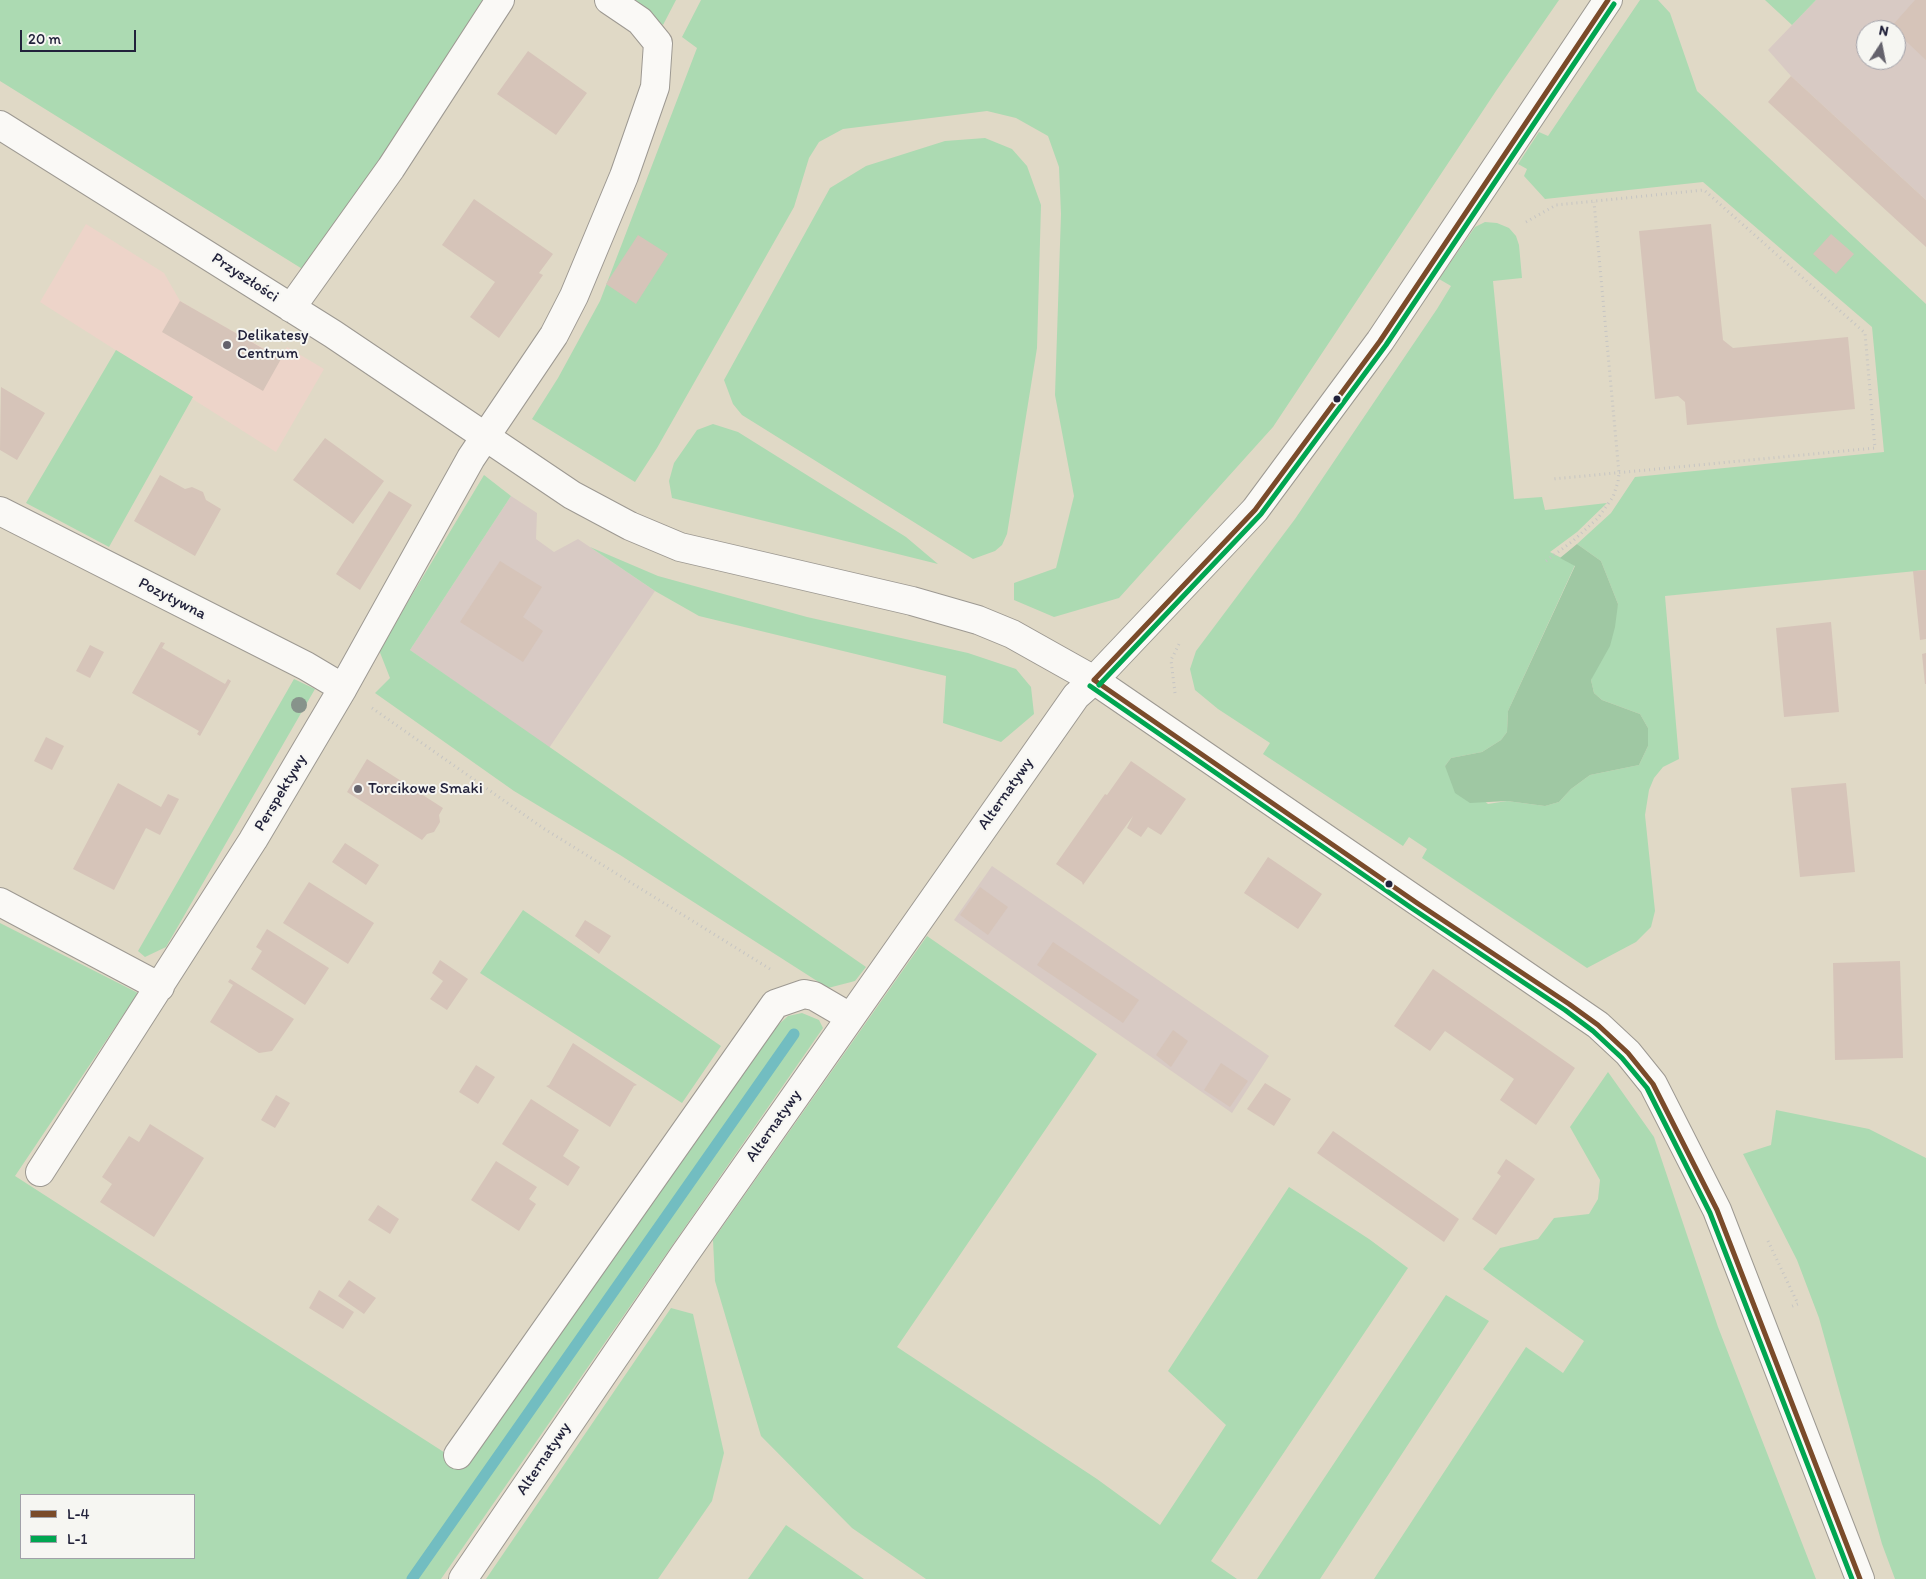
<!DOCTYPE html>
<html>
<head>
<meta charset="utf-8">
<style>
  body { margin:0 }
  #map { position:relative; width:1926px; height:1579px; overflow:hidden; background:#e0d9c6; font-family:Itim,sans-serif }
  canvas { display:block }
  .legend { position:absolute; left:20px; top:1494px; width:175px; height:65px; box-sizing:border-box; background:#f6f6f2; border:1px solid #a1a1a9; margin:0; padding:6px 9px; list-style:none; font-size:15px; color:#22223b }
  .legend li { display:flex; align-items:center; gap:10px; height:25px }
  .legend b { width:25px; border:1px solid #a1a1a9 }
  .north { position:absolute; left:1856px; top:20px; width:50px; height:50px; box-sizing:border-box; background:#f6f6f2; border:1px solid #a1a1a9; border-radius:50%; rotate:11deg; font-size:14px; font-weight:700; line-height:20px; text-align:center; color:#22223b }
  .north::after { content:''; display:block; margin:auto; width:18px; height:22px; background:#64626c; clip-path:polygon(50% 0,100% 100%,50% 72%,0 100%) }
  .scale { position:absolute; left:20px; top:30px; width:116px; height:22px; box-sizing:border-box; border:2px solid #22223b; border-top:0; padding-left:6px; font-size:15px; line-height:18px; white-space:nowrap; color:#22223b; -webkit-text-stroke:4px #f6f6f2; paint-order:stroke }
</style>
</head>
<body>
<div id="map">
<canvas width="1926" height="1579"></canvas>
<ul class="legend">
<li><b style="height:6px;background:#7a4b2a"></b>L-4</li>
<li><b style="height:6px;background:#00a651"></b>L-1</li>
</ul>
<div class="north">N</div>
<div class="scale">20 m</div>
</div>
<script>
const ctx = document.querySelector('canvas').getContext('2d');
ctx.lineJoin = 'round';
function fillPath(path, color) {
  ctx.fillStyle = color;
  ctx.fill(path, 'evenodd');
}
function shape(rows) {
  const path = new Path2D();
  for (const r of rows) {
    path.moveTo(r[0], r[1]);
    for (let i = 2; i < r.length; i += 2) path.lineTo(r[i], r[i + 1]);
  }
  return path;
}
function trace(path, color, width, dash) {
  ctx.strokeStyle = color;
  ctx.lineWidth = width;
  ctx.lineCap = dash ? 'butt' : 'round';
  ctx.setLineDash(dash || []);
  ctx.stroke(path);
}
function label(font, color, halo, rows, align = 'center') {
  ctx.font = font + ' Itim,sans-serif';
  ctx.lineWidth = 4;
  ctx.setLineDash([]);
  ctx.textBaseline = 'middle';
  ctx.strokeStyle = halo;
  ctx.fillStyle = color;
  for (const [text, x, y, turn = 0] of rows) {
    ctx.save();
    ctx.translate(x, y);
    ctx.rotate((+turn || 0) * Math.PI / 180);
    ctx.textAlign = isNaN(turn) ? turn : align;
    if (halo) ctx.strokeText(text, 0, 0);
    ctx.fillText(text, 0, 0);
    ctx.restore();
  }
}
fillPath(shape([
  [86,224,164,273,180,301,207,317,281,358,287,347,324,369,276,452,40,302]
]), '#edd4c9');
fillPath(shape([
  [1816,0,1926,0,1926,200,1791,76,1768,50],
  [1866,30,1896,30,1896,60,1866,60],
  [511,496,537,513,536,539,554,552,578,539,655,591,549,748,410,650],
  [992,866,1269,1056,1232,1113,954,920]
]), '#d8cac4');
fillPath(shape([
  [0,0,492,0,304,270,0,81],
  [627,0,676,0,663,25],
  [701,0,1559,0,1496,91,1273,427,1119,598,1054,617,1014,600,1014,583,1056,568,1074,496,1055,395,1061,214,1059,167,1048,136,1016,118,987,111,843,129,819,142,809,158,794,207,657,448,635,482,532,419,558,378,600,301,697,48,682,37],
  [1640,0,1658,0,1670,13,1697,91,1926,304,1926,570,1665,596,1679,759,1663,767,1654,778,1649,790,1645,815,1655,911,1651,927,1636,942,1587,968,1422,858,1427,849,1409,837,1403,846,1263,754,1270,743,1218,709,1195,690,1190,669,1196,651,1295,519,1437,309,1451,286,1439,279,1475,227,1485,222,1497,223,1509,228,1516,236,1519,245,1522,278,1493,281,1514,499,1542,497,1545,510,1607,503,1577,532,1550,552,1575,565,1508,711,1507,732,1501,740,1482,752,1451,758,1445,766,1488,804,1507,801,1545,806,1559,802,1571,789,1590,775,1639,765,1648,746,1648,728,1640,714,1602,700,1594,693,1591,680,1618,604,1601,561,1577,544,1611,513,1635,477,1884,452,1872,327,1703,182,1545,199,1524,176,1527,169,1518,164,1539,132,1548,136],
  [1765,0,1816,0,1792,25],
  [985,138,1012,149,1027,166,1041,205,1037,348,1007,534,1002,545,995,551,973,559,742,415,733,404,724,380,830,188,866,166,945,141],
  [116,350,193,397,109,547,26,503],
  [713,424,738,432,906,537,938,564,672,498,669,481,674,463,697,430],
  [484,475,511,496,410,650,866,967,855,981,828,988,620,855,514,791,375,693,390,678,379,650],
  [590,547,658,576,807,617,968,653,1016,669,1031,687,1034,714,1001,742,943,723,946,676,699,616,655,591],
  [294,679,315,689,166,947,145,957,138,951],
  [523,910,721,1046,682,1103,480,973],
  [0,923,138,993,15,1176,467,1467,777,1026,788,1016,802,1013,819,1020,823,1028,441,1579,0,1579],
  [21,1495,194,1495,194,1558,21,1558],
  [927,936,1097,1054,897,1347,1097,1479,1160,1525,1226,1425,1168,1371,1289,1187,1369,1239,1408,1268,1211,1561,1237,1579,926,1579,852,1528,761,1436,715,1281,713,1240],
  [1608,1072,1654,1137,1718,1327,1816,1579,1374,1579,1526,1347,1563,1373,1584,1341,1483,1269,1500,1248,1538,1239,1554,1218,1589,1214,1598,1199,1600,1180,1570,1127],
  [1776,1110,1869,1129,1926,1158,1926,1579,1895,1579,1882,1544,1819,1318,1797,1260,1743,1154,1771,1145],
  [1446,1295,1489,1321,1320,1579,1257,1579],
  [671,1308,693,1314,724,1453,712,1501,658,1579,486,1579],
  [786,1525,864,1579,748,1579]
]), '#acdab2');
fillPath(shape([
  [1577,544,1601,561,1618,604,1615,627,1610,646,1591,680,1594,693,1602,700,1640,714,1648,728,1648,746,1639,765,1590,775,1571,789,1559,802,1545,806,1507,801,1470,803,1455,793,1445,766,1451,758,1482,752,1501,740,1507,732,1508,711,1575,566,1560,558]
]), '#9fc8a3');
trace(shape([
  [412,1579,794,1034]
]), '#72bdc1', 11);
fillPath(shape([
  [1915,0,1926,0,1926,60,1891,27],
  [528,51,587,93,556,135,497,94],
  [1791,76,1926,200,1926,247,1768,102],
  [474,199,553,254,539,273,543,275,499,338,470,317,495,282,442,245],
  [1711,224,1723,340,1733,348,1848,337,1855,409,1687,425,1685,402,1678,396,1655,399,1639,231],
  [1831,234,1854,254,1836,274,1813,254],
  [638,235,668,254,636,304,606,284],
  [180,301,281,359,263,391,162,332],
  [1,387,45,413,17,460,0,450],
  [325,438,384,481,353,524,293,480],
  [160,475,185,489,192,487,203,492,206,500,221,509,195,556,134,521],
  [389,491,412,505,360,590,336,574],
  [500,561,542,587,523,617,543,631,523,662,460,622],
  [1926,570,1926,639,1920,640,1913,571],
  [1831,622,1839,712,1784,717,1776,628],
  [161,642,165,643,162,648,225,684,228,679,231,681,200,736,197,734,199,731,132,693],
  [90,645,104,652,90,678,76,671],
  [1926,653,1926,684,1925,684,1922,654],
  [46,737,64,746,52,770,34,761],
  [367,759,443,808,439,815,440,822,434,832,427,834,422,840,347,792],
  [1131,761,1186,799,1161,835,1148,827,1141,837,1127,828,1133,816,1083,885,1082,882,1056,864,1105,794,1107,795],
  [118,783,161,807,168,794,179,799,160,835,146,828,114,890,73,869],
  [1846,783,1855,872,1800,877,1791,788],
  [345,843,379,865,366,885,332,862],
  [1268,857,1322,894,1298,929,1244,893],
  [309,882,374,923,348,964,283,923],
  [980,887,1008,907,988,935,960,915],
  [585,920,611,936,599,954,575,936],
  [267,929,329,968,305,1005,251,969,262,951,256,947],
  [1053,942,1139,1000,1123,1023,1037,965],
  [440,960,468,979,447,1010,430,999,443,981,432,973],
  [1900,961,1903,1058,1835,1060,1833,963],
  [1433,969,1575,1068,1536,1125,1500,1100,1514,1079,1445,1031,1430,1051,1394,1026],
  [230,979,294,1019,272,1051,259,1053,210,1022,233,985,228,982],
  [1173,1030,1188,1041,1171,1067,1156,1055],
  [573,1043,637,1085,634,1086,610,1127,546,1086,549,1085],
  [1221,1063,1248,1081,1230,1107,1204,1090],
  [476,1065,495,1077,478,1104,459,1092],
  [1265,1083,1291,1099,1274,1126,1247,1109],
  [276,1095,290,1103,275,1128,261,1120],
  [531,1099,579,1130,563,1156,580,1167,568,1186,502,1144],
  [150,1124,204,1158,154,1237,100,1202,112,1184,102,1177,129,1136,139,1142],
  [1333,1131,1459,1219,1444,1242,1317,1153],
  [1506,1159,1535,1179,1496,1235,1472,1219,1501,1176,1497,1173],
  [496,1161,537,1187,529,1199,536,1204,519,1231,471,1200],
  [378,1205,399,1219,390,1234,368,1220],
  [349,1280,376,1298,364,1314,338,1296],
  [319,1290,354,1312,343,1329,309,1308]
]), '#d6c4b9');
const minor = shape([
  [0,125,333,334,572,495,630,526,680,547,912,601,978,620,1012,634,1094,680,1598,1025,1628,1053,1653,1084,1717,1210,1860,1579],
  [291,308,391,168,500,0],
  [0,511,306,666,343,688],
  [0,902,160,987],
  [40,1172,253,840,343,688,471,458,554,335,574,296,624,176,655,87,658,43,640,21,609,0],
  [458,1455,775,1004,804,994,814,996,850,1017],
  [463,1579,684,1255,1076,696,1094,680,1255,510,1380,341,1608,0]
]);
trace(minor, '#9d9992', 30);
trace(shape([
  [1526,222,1556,205,1704,190,1865,333,1875,448,1553,479],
  [1546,561,1574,540,1598,518,1613,497,1618,482,1619,473,1594,202],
  [1175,693,1171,660,1180,642],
  [372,708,543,828,770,969],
  [1768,1241,1798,1304,1790,1307]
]), '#c6c5c3', 3, [1, 4]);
trace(minor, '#faf9f6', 28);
trace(shape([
  [1094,680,1417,903,1569,1004,1598,1025,1628,1053,1653,1084,1717,1210,1860,1579],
  [1094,680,1255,510,1380,341,1608,0]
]), '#7a4b2a', 5);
trace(shape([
  [1099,685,1261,514,1386,345,1614,4],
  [1090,686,1413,909,1565,1010,1593,1031,1622,1058,1647,1088,1710,1213,1852,1579]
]), '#00a651', 5);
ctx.fillStyle = '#87938b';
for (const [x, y] of [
  [299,705]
]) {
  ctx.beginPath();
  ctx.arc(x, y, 8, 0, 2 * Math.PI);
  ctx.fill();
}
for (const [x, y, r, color] of [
  [227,345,5,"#64626c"],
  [1337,399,4.5,"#22223b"],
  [358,789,5,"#64626c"],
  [1389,884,4.5,"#22223b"]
]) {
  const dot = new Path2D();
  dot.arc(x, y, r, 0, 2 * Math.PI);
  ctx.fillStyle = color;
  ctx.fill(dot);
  trace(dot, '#f6f6f2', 2);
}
label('16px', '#22223b', '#f6f6f2', [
  ["Przyszłości",245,278,33],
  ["Pozytywna",172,599,27],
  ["Perspektywy",281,793,-59],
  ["Alternatywy",1006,794,-55],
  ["Alternatywy",774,1126,-55],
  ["Alternatywy",544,1459,-56]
]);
label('16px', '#22223b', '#f6f6f2', [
  ["Delikatesy",237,336],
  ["Centrum",237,354],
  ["Torcikowe Smaki",368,789]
], 'left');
</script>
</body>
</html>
